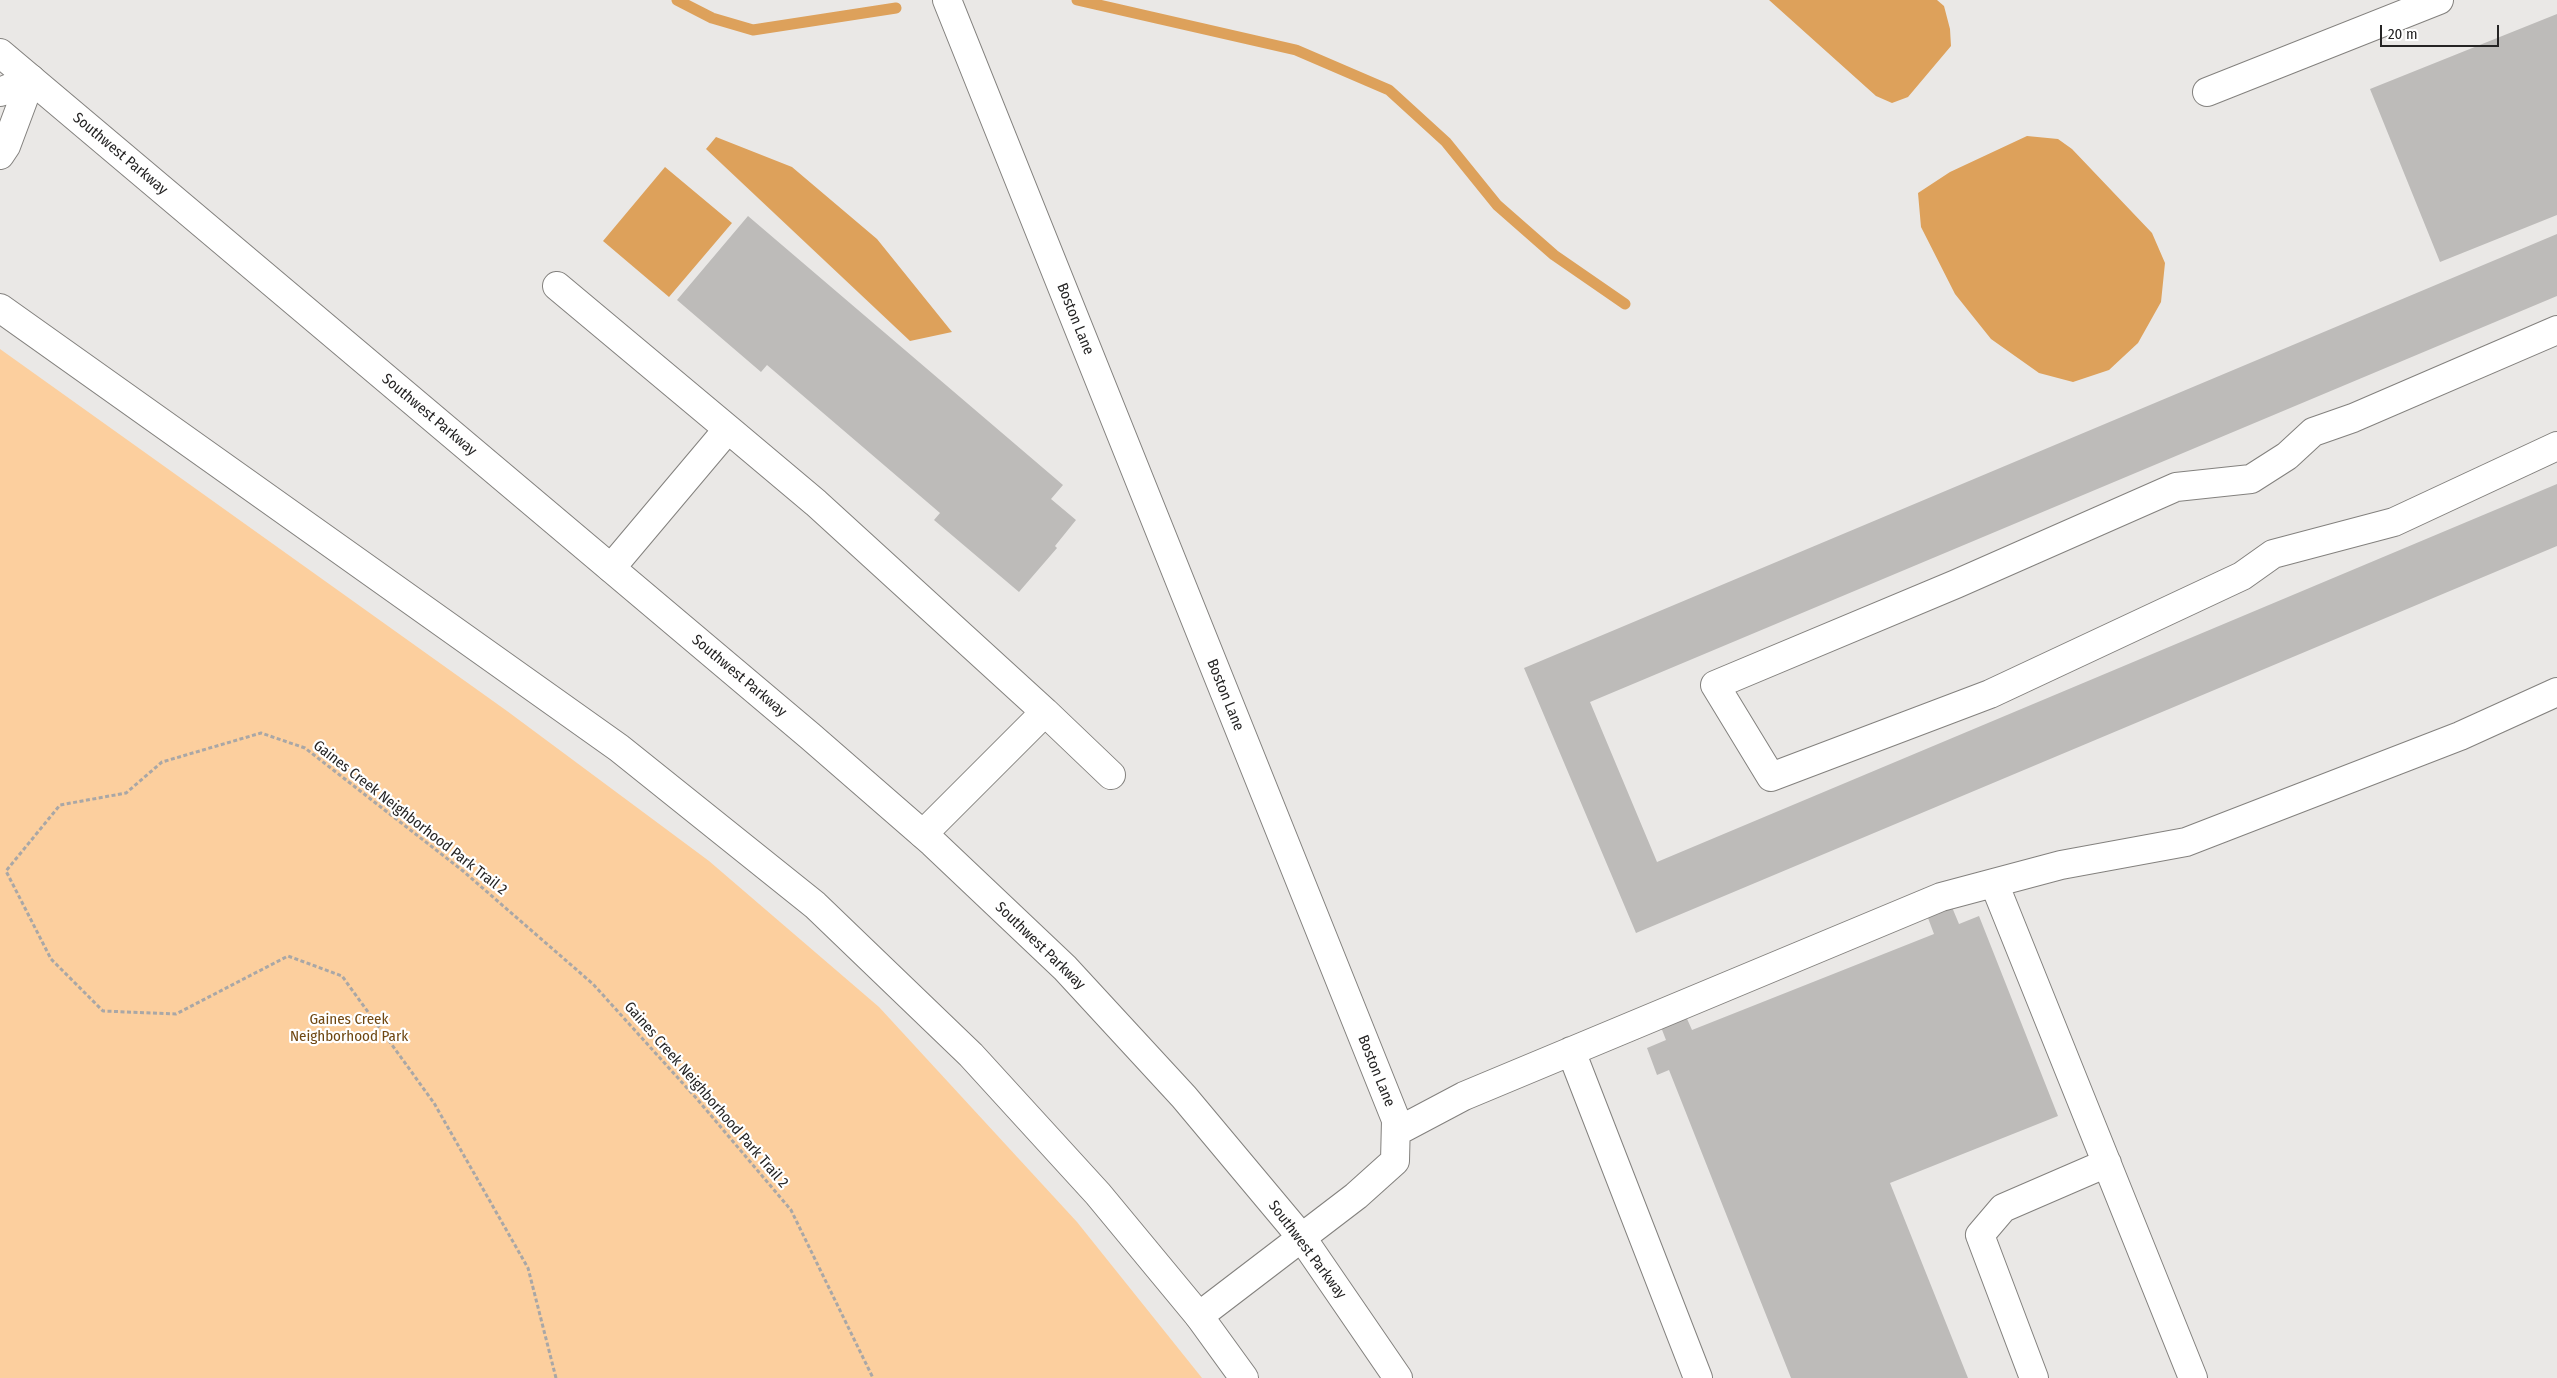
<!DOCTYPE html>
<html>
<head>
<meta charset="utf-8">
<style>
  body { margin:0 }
  #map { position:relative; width:2557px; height:1378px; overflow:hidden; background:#eae8e6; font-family:"Fira Sans Condensed",sans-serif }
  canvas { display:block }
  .scale { position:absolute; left:2380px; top:25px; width:119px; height:22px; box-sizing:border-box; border:2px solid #252424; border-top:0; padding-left:6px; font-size:15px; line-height:18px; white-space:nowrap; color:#252424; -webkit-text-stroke:4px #fff; paint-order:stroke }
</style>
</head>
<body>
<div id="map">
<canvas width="2557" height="1378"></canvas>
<div class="scale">20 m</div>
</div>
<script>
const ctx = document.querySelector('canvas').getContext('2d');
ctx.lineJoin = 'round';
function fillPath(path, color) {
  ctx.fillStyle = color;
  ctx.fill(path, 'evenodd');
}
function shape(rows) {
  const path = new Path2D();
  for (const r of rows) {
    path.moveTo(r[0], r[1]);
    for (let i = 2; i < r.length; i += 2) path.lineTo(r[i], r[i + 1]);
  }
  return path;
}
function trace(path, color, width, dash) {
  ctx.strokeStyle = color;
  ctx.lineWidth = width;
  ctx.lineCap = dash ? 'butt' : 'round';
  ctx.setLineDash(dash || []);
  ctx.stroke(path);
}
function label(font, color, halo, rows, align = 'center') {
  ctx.font = font + ' "Fira Sans Condensed",sans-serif';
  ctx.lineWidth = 4.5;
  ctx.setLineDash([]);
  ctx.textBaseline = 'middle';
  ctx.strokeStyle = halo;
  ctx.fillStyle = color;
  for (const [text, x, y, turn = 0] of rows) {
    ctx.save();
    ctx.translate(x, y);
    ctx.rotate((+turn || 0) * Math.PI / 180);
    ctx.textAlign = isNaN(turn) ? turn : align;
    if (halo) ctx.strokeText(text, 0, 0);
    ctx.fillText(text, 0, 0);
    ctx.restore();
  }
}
fillPath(shape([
  [0,349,507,711,709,861,879,1007,1077,1222,1202,1378,0,1378]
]), '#fccf9e');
fillPath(shape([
  [1769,0,1937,0,1944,6,1950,29,1951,46,1908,97,1892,103,1876,96],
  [2027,136,2058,139,2072,149,2152,233,2165,263,2161,302,2138,343,2109,370,2073,382,2039,373,1991,339,1955,294,1921,227,1918,193,1950,172],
  [716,137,792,167,877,239,952,332,910,341,706,149],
  [665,167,732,223,669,297,603,241]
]), '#dda15b');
trace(shape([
  [677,0,712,18,753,30,896,8],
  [1077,0,1296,50,1389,90,1446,142,1497,205,1554,255,1625,304]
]), '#dda15b', 11);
fillPath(shape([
  [2557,14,2557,215,2440,262,2370,89],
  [748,216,1063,485,1051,499,1076,520,1055,546,1057,548,1019,592,934,520,940,513,767,365,761,372,677,300],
  [2557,234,2557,296,1590,702,1657,862,2557,484,2557,546,1636,933,1524,668],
  [1949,900,1959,924,1979,916,2058,1116,1890,1183,1968,1378,1791,1378,1669,1070,1657,1075,1647,1048,1666,1040,1659,1022,1684,1012,1692,1030,1934,934,1925,910]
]), '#bdbbb9');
const minor = shape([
  [947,0,1396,1120,1395,1161,1356,1196,1199,1316],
  [0,92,31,79],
  [2207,92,2439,0],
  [0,155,6,146,31,79],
  [557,286,728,429,611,568],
  [2557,330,2353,418,2313,432,2287,456,2251,479,2176,487,1956,584,1715,685,1771,777,1990,694,2242,576,2273,554,2394,522,2557,446],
  [728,429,816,503,1045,712,923,834],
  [1045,712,1111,775],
  [1994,883,2193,1378],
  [1571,1051,1698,1378],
  [1396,1132,1464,1096,1941,897,2061,865,2186,842,2460,736,2557,692],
  [2034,1378,1980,1235,2003,1208,2107,1163]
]);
const major = shape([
  [0,53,810,736,933,843,1065,968,1184,1097,1302,1238,1398,1378],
  [0,308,619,748,815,905,971,1055,1098,1194,1199,1316,1244,1378]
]);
trace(minor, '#83817e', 30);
trace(major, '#83817e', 30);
trace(shape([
  [556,1378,528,1268,434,1103,342,976,288,956,176,1014,103,1011,51,959,6,871,60,805,126,793,162,762,261,733,305,748,463,871,593,984,697,1099,791,1210,873,1378]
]), '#a9a7a6', 3, [4, 2.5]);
trace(minor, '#fff', 28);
trace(major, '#fff', 28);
label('15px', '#252424', '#fff', [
  ["Southwest Parkway",120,154,40],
  ["Boston Lane",1075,319,68],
  ["Southwest Parkway",429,415,40],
  ["Southwest Parkway",739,676,40],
  ["Boston Lane",1225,695,68],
  ["Gaines Creek Neighborhood Park Trail 2",410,818,38],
  ["Southwest Parkway",1040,946,44],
  ["Boston Lane",1376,1071,68],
  ["Gaines Creek Neighborhood Park Trail 2",706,1095,49],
  ["Southwest Parkway",1307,1250,53]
]);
label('15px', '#6f4711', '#fff', [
  ["Gaines Creek",349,1020],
  ["Neighborhood Park",349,1037]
]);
</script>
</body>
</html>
